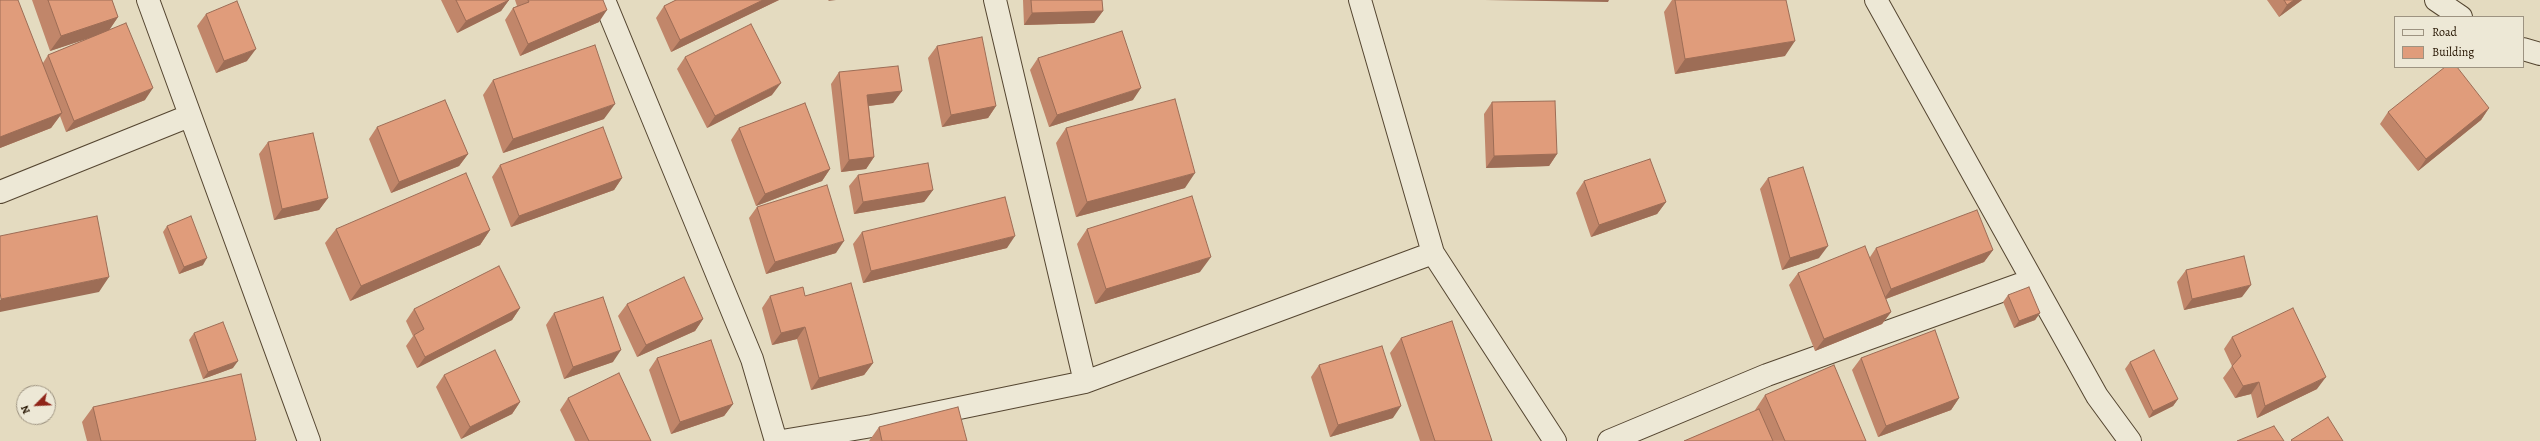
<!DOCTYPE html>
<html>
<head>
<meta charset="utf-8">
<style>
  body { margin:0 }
  #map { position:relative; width:2540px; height:441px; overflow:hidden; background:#e4dbc0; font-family:Alegreya,serif }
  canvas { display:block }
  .legend { position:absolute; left:2394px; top:16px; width:130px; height:52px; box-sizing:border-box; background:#ede8d6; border:1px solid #9d9381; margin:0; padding:5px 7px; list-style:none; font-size:12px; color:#251401 }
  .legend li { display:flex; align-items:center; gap:8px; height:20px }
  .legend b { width:20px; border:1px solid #9d9381 }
  .north { position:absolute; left:16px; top:385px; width:40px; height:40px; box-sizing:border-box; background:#ede8d6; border:1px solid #9d9381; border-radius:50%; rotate:246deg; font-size:11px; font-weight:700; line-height:16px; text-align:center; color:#251401 }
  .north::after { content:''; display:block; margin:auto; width:14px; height:18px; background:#8f2418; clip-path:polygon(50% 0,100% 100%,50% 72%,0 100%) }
</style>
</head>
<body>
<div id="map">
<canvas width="2540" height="441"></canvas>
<ul class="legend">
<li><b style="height:5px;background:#ede8d6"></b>Road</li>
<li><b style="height:11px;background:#e09c7b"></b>Building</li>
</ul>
<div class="north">N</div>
</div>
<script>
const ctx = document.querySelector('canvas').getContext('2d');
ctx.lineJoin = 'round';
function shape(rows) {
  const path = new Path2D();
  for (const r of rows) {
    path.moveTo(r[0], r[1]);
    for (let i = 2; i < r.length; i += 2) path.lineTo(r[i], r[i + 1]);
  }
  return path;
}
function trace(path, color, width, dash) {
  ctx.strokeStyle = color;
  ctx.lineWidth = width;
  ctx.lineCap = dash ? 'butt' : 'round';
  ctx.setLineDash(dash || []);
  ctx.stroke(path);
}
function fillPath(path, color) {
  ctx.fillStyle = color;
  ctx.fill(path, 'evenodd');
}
const street = shape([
  [148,0,309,441],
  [604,0,752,359,776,441],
  [995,0,1085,382],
  [1360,0,1433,253,1555,441],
  [1876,0,2097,396,2130,441],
  [2436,0,2461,17],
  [2523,49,2540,54],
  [0,192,189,116],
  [782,441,872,426,1085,382,1433,253],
  [1609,441,1767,375,2032,280]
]);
trace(street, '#554631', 24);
trace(street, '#ede8d6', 22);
fillPath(shape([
  [0,0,43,63,48,55,97,35,50,51,32,0,112,0,118,17,108,31,145,100,66,132,60,116,51,128,0,148],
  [441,0,509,0,501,11,457,33],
  [515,0,603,0,599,22,520,56,505,20,513,8,517,6],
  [676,0,779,0,671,52,656,18,664,6],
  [1023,0,1102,0,1103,11,1094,23,1024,25],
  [1672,0,1786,0,1785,56,1675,74,1664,12],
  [2267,0,2302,0,2279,17],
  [206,14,247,61,216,73,197,26],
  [937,46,996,106,988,118,942,127,928,58],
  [685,57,772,95,707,128,677,69],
  [1038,58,1133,100,1049,127,1030,70],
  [839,72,902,91,893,103,869,106,874,157,866,169,841,172,831,84],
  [493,80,604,119,503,153,483,95],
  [1492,102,1557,154,1549,166,1486,168,1484,114],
  [2489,108,2481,120,2418,171,2380,124,2388,112],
  [377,127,468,154,459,166,391,193,369,139],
  [739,128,830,169,822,181,756,206,731,140],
  [1066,128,1185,188,1076,217,1056,143],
  [268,142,328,198,319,210,274,220,259,154],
  [500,165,622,178,614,190,511,227,492,177],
  [858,175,933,190,924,202,854,214,849,186],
  [1768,178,1819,258,1782,270,1760,189],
  [1584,181,1666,202,1657,214,1591,237,1576,193],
  [757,207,836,253,766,274,749,218],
  [167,226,203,265,179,274,163,232],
  [336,229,490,230,480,245,350,301,325,243],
  [1087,229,1200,272,1095,304,1077,244],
  [862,232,1007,248,863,283,853,244],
  [1876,248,1993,250,1984,262,1886,299,1891,312,1882,324,1815,351,1789,285,1798,273,1870,257],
  [2186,270,2242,297,2184,310,2177,282],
  [2008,295,2040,313,2035,320,2014,328,2003,302],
  [770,296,805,296,873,363,864,375,811,390,797,339,772,345,762,308],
  [627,304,703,319,695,331,637,357,618,316],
  [520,308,512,320,417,368,406,346,413,336,406,321,414,309],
  [554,313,613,362,564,379,546,325],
  [194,333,233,368,203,379,189,340],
  [2232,337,2317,389,2257,418,2251,394,2235,398,2223,378,2232,366,2224,349],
  [1401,338,1492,441,1420,441,1390,353],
  [657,358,733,404,724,416,671,434,649,370],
  [1861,358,1959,398,1951,410,1878,437,1852,370],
  [2130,362,2178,399,2173,406,2149,418,2125,369],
  [1319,365,1393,418,1330,437,1311,377],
  [444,375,520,402,512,414,461,439,436,387],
  [1765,395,1866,441,1684,441,1755,411,1755,410],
  [568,398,651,441,575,441,560,410],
  [93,407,256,441,87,441,82,422],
  [879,427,967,441,869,441]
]), '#c1866a');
fillPath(shape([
  [509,0,501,11,457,33,466,21],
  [763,0,779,0,671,52,680,40],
  [829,0,836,0,828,1],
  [1485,0,1609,0,1608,2],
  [2294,0,2302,0,2279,17,2287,5],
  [607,10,599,22,520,56,528,44],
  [1103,11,1094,23,1024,25,1032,13],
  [118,17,108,32,50,51,61,36],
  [1795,41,1785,56,1675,74,1685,59],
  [256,49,247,61,216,73,224,61],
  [781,83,772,95,707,128,715,116],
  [153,88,145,100,66,132,74,121],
  [1141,88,1133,100,1049,127,1057,115],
  [902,91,893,103,859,107,867,95],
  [615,104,604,119,503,153,513,139],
  [996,106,988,118,942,127,951,115],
  [2489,108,2481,120,2418,171,2426,159],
  [62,113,51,128,0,148,0,137],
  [468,154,459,166,391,193,399,182],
  [1557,154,1549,166,1486,168,1494,156],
  [874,157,866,169,841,172,849,160],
  [830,169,822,181,756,206,765,194],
  [1195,173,1185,188,1076,217,1087,202],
  [622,178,614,190,511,227,519,216],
  [933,190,924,202,854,214,863,202],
  [328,198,319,210,274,220,282,209],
  [1666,202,1657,214,1591,237,1599,225],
  [490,230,480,245,350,301,361,286],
  [1015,236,1007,248,863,283,871,271],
  [844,241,836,253,766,274,775,262],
  [1828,246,1819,258,1782,270,1790,258],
  [1993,250,1984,262,1883,300,1891,289],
  [1211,257,1200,272,1095,304,1106,289],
  [207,258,203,265,179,274,184,267],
  [109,277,99,292,0,312,0,300,1,299],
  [2251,285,2242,297,2184,310,2192,299],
  [520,308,512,320,417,368,425,357],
  [1891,312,1882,324,1815,351,1824,339],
  [2040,313,2035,320,2014,328,2019,321],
  [703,319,695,331,637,357,646,345],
  [805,327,797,339,772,345,781,333],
  [621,350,613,362,564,379,573,367],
  [238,361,233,368,203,379,208,372],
  [873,363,864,375,811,390,819,378],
  [2326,377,2317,389,2257,418,2265,406],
  [2259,382,2251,394,2235,398,2243,386],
  [1959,398,1951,410,1878,437,1886,426],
  [2178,399,2173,406,2149,418,2153,411],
  [520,402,512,414,461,439,470,427],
  [733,404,724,416,671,434,680,422],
  [1401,406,1393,418,1330,437,1338,425]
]), '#9d6d56');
const building = shape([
  [0,0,18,0,62,113,0,137,0,0],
  [48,0,112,0,118,17,61,36,48,0],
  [456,0,509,0,466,21,456,0],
  [528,0,603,0,607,10,528,44,513,8,529,2,528,0],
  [676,0,763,0,680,40,664,6,676,0],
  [1031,0,1102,0,1103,11,1032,13,1031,0],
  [1675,0,1786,0,1795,41,1685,59,1675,0],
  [2284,0,2294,0,2287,5,2284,0],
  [237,1,256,49,224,61,206,14,237,1],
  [126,23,153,88,74,121,48,55,126,23],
  [751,24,781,83,715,116,685,57,751,24],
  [1122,31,1141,88,1057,115,1038,58,1122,31],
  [982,37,996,106,951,115,937,46,982,37],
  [595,45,615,104,513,139,493,80,595,45],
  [898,66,902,91,867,95,874,157,849,160,839,72,898,66],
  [2445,67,2457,67,2489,108,2426,159,2388,112,2445,67],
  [1175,99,1195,173,1087,202,1066,128,1175,99],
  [445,100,468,154,399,182,377,127,445,100],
  [1555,101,1557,154,1494,156,1492,102,1555,101],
  [805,103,830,169,765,194,739,128,805,103],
  [603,127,622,178,519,216,500,165,603,127],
  [313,133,328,198,282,209,268,142,313,133],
  [1650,159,1666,202,1599,225,1584,181,1650,159],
  [928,163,933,190,863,202,858,175,928,163],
  [1803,167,1828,246,1790,258,1768,178,1803,167],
  [466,173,490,230,361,286,336,229,466,173],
  [827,185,844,241,775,262,757,207,827,185],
  [1192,196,1211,257,1106,289,1087,229,1192,196],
  [1005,197,1015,236,871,271,862,232,1005,197],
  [1977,210,1993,250,1891,289,1876,248,1977,210],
  [97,216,109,277,1,299,0,292,0,236,97,216],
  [191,216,207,258,184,267,167,226,191,216],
  [1865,246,1891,312,1824,339,1798,273,1865,246],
  [2244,256,2251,285,2192,299,2186,270,2244,256],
  [499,266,520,308,425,357,414,335,424,329,414,309,499,266],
  [684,277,703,319,646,345,627,304,684,277],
  [851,283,873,363,819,378,805,327,781,333,770,296,803,287,805,296,851,283],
  [2029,287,2040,313,2019,321,2008,295,2029,287],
  [603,297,621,350,573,367,554,313,603,297],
  [2293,308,2326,377,2265,406,2259,382,2243,386,2232,366,2241,356,2232,337,2293,308],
  [1452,321,1492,441,1435,441,1401,338,1452,321],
  [223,322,238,361,208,372,194,333,223,322],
  [1935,330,1959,398,1886,426,1861,358,1935,330],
  [711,340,733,404,680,422,657,358,711,340],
  [1382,346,1401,406,1338,425,1319,365,1382,346],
  [495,350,520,402,470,427,444,375,495,350],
  [2154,350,2178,399,2153,411,2130,362,2154,350],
  [1834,365,1866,441,1785,441,1765,395,1834,365],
  [619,373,651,441,589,441,568,398,619,373],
  [241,374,256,440,254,441,101,441,93,407,241,374],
  [958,407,967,441,882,441,879,427,958,407],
  [1759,409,1773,441,1684,441,1759,409],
  [2328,417,2343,441,2292,441,2291,440,2328,417],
  [2274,426,2284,441,2237,441,2274,426]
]);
fillPath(building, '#e09c7b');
trace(building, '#9d6d56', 1);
</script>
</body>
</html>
